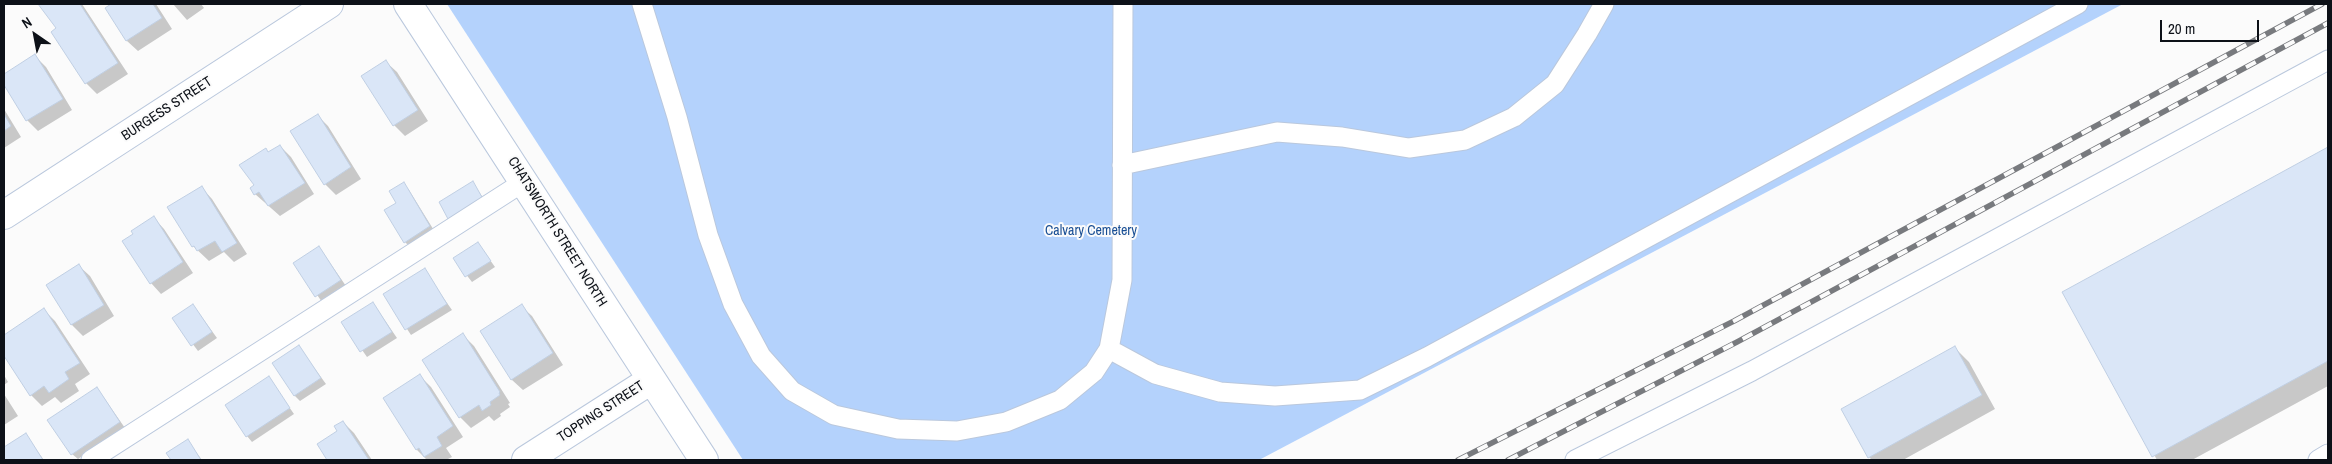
<!DOCTYPE html>
<html>
<head>
<meta charset="utf-8">
<style>
  body { margin:0 }
  #map { position:relative; width:2332px; height:464px; overflow:hidden; background:#fbfbfb; font-family:"Archivo Narrow",sans-serif }
  canvas { display:block }
  .frame { position:absolute; inset:0; border:5px solid #0d1118; pointer-events:none }
  .north { position:absolute; left:10px; top:10px; width:50px; height:50px; -webkit-text-stroke:4px #fbfbfb; paint-order:stroke; rotate:327deg; font-size:14px; font-weight:700; line-height:20px; text-align:center; color:#0d1118 }
  .north::after { content:''; display:block; margin:auto; width:18px; height:22px; background:#0d1118; clip-path:polygon(50% 0,100% 100%,50% 72%,0 100%) }
  .scale { position:absolute; left:2160px; top:20px; width:99px; height:22px; box-sizing:border-box; border:2px solid #0d1118; border-top:0; padding-left:6px; font-size:15px; line-height:18px; white-space:nowrap; color:#0d1118; -webkit-text-stroke:4px #fbfbfb; paint-order:stroke }
</style>
</head>
<body>
<div id="map">
<canvas width="2332" height="464"></canvas>
<div class="frame"></div>
<div class="north">N</div>
<div class="scale">20 m</div>
</div>
<script>
const ctx = document.querySelector('canvas').getContext('2d');
ctx.lineJoin = 'round';
function fillPath(path, color) {
  ctx.fillStyle = color;
  ctx.fill(path, 'evenodd');
}
function shape(rows) {
  const path = new Path2D();
  for (const r of rows) {
    path.moveTo(r[0], r[1]);
    for (let i = 2; i < r.length; i += 2) path.lineTo(r[i], r[i + 1]);
  }
  return path;
}
function trace(path, color, width, dash) {
  ctx.strokeStyle = color;
  ctx.lineWidth = width;
  ctx.lineCap = dash ? 'butt' : 'round';
  ctx.setLineDash(dash || []);
  ctx.stroke(path);
}
function label(font, color, halo, rows, align = 'center') {
  ctx.font = font + ' "Archivo Narrow",sans-serif';
  ctx.lineWidth = 4;
  ctx.setLineDash([]);
  ctx.textBaseline = 'middle';
  ctx.strokeStyle = halo;
  ctx.fillStyle = color;
  for (const [text, x, y, turn = 0] of rows) {
    ctx.save();
    ctx.translate(x, y);
    ctx.rotate((+turn || 0) * Math.PI / 180);
    ctx.textAlign = isNaN(turn) ? turn : align;
    if (halo) ctx.strokeText(text, 0, 0);
    ctx.fillText(text, 0, 0);
    ctx.restore();
  }
}
fillPath(shape([
  [447,4,2123,4,1259,460,743,460]
]), '#b4d2fc');
fillPath(shape([
  [40,4,82,4,128,74,97,94,86,83,58,28],
  [113,4,156,4,172,29,138,51,127,41,106,8],
  [173,4,201,4,204,8,187,20],
  [35,56,46,67,72,110,38,131,27,120,4,83,4,75],
  [386,62,397,72,428,121,405,136,394,125],
  [4,109,21,137,4,148],
  [317,115,328,126,361,179,336,195,325,184],
  [280,146,291,157,314,194,280,216,255,194,269,153],
  [2328,149,2328,386,2192,460,2157,460,2064,293],
  [473,183,488,205,455,224,440,202],
  [404,184,409,190,435,232,411,248,405,242,398,204],
  [202,188,212,199,247,254,234,262,224,252,209,261,193,246],
  [154,218,164,229,193,273,161,294,151,283,134,234],
  [478,243,495,267,472,282,454,259],
  [319,247,346,286,322,302,295,263],
  [79,266,90,276,114,316,83,336,72,325,47,286],
  [424,270,452,310,411,335,384,294],
  [373,303,397,338,367,357,343,323],
  [193,305,217,338,198,351,174,319],
  [521,306,532,316,563,365,523,390,512,380,481,331],
  [44,310,55,321,90,374,75,384,79,391,61,403,55,397,42,406,31,395,4,353,4,337],
  [463,335,474,346,510,403,508,404,510,407,500,414,501,416,494,421,489,416,471,428,460,417],
  [299,347,326,384,300,401,294,395],
  [1955,348,1969,362,1995,409,1903,460,1872,460,1869,457],
  [4,375,8,382,4,385],
  [420,376,431,387,463,437,446,448,452,457,446,460,427,460,417,450],
  [269,378,294,414,252,442,247,436],
  [97,388,125,428,78,459,72,454],
  [4,394,18,416,4,425],
  [343,422,354,433,372,460,329,460,318,444,338,431],
  [25,435,44,460,4,460,4,449],
  [187,440,202,460,172,460,168,453]
]), '#0003');
const building = shape([
  [38,4,80,4,118,63,85,84,51,32,56,28,38,4],
  [111,4,153,4,162,18,126,41,105,8,111,4],
  [35,54,63,99,26,121,4,85,4,74,35,54],
  [386,60,418,110,393,126,361,76,386,60],
  [4,114,11,126,4,131,4,114],
  [318,114,351,167,324,185,290,131,318,114],
  [280,145,305,183,268,206,259,192,254,195,250,188,254,185,239,165,266,148,268,152,280,145],
  [2328,147,2328,361,2152,457,2062,292,2328,147],
  [473,181,483,199,448,219,439,202,473,181],
  [404,182,430,226,404,243,384,210,396,203,389,191,404,182],
  [202,186,237,243,222,252,215,241,197,251,194,246,192,247,167,207,202,186],
  [154,216,183,262,150,284,122,241,133,234,131,231,154,216],
  [478,242,491,261,465,277,453,258,478,242],
  [319,246,341,280,315,297,293,263,319,246],
  [79,264,104,305,71,325,46,285,79,264],
  [425,268,447,304,405,330,383,294,425,268],
  [373,302,392,332,360,352,341,322,373,302],
  [193,304,212,332,191,346,172,318,193,304],
  [522,304,553,353,511,380,480,331,522,304],
  [44,308,80,363,65,372,69,379,49,393,44,386,30,396,4,356,4,335,44,308],
  [463,333,500,392,499,393,500,395,490,402,491,405,482,411,479,405,459,418,422,360,463,333],
  [299,345,321,378,294,396,272,363,299,345],
  [1955,346,1982,395,1868,458,1841,409,1955,346],
  [420,374,453,426,437,437,442,446,424,457,419,448,416,450,383,398,420,374],
  [269,376,290,408,246,437,225,405,269,376],
  [97,387,120,422,71,455,47,420,97,387],
  [343,421,369,460,327,460,317,444,337,431,334,426,343,421],
  [26,433,43,460,4,460,4,447,26,433],
  [188,439,201,460,171,460,166,453,188,439]
]);
fillPath(building, '#dae6f7');
trace(building, '#c0cfe3', 1);
const lane = shape([
  [642,4,677,117,708,235,733,304,761,356,792,391,834,415,898,429,957,431,1006,422,1060,400,1094,372,1109,349,1122,280,1123,4],
  [1122,165,1277,132,1342,137,1409,148,1465,140,1514,117,1555,84,1587,34,1604,4],
  [1109,349,1155,374,1220,392,1275,396,1360,390,1427,357,2078,4],
  [91,460,525,181],
  [1575,460,1752,371,2328,60],
  [2318,460,2328,454]
]);
const street = shape([
  [408,4,704,460],
  [4,215,329,4],
  [526,460,651,380]
]);
trace(lane, '#bac8dd', 21);
trace(street, '#bac8dd', 30);
trace(lane, '#fff', 19);
trace(street, '#fff', 28);
const rail = shape([
  [1458,460,1734,321,2322,4],
  [1508,460,1737,342,2328,23]
]);
trace(rail, '#787a7e', 5.5);
trace(rail, '#fbfbfb', 4, [11]);
label('14px', '#0d1118', '#fbfbfb', [
  ["BURGESS STREET",167,109,-33],
  ["CHATSWORTH STREET NORTH",557,232,58],
  ["TOPPING STREET",601,412,-33]
]);
label('14px', '#184e94', '#fbfbfb', [
  ["Calvary Cemetery",1091,231]
]);
</script>
</body>
</html>
